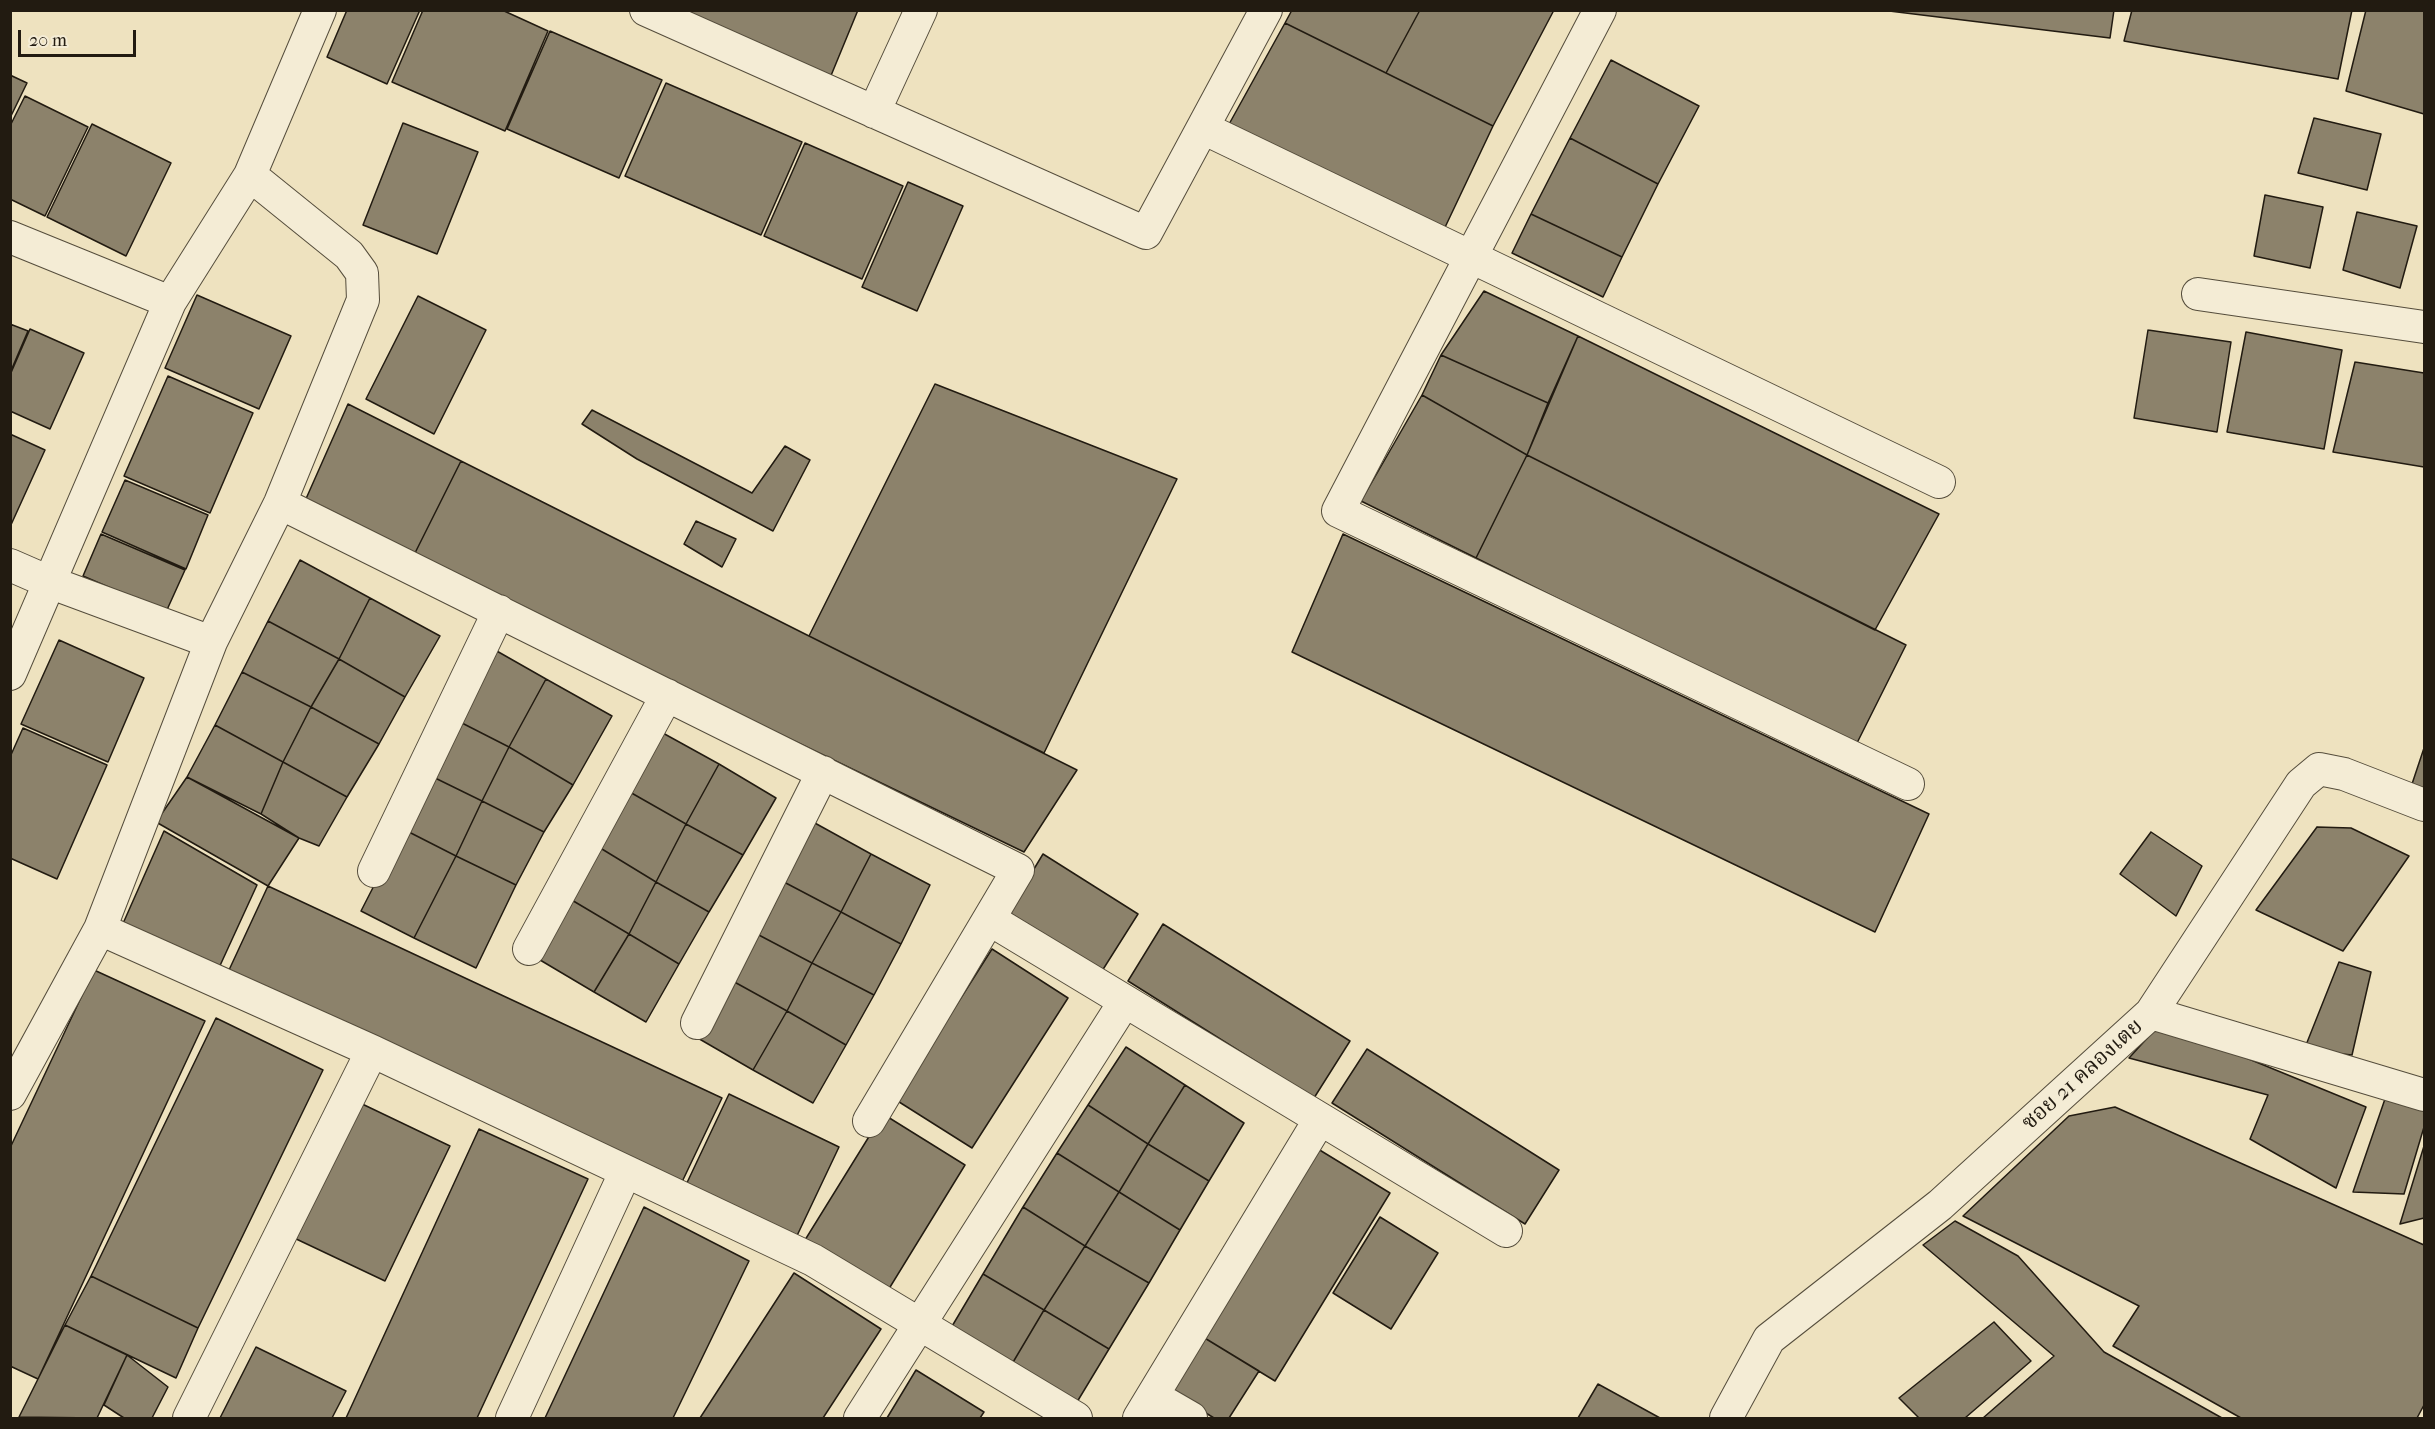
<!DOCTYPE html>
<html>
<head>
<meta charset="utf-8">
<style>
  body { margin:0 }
  #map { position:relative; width:2435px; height:1429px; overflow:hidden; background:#eee2bf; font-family:"IM FELL French Canon",serif }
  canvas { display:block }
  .frame { position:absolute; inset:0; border:12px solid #221b11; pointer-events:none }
  .scale { position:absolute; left:18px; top:30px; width:118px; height:27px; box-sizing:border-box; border:3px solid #221b11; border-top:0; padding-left:8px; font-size:18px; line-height:21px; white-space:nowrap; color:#221b11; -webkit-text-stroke:4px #f4ecd5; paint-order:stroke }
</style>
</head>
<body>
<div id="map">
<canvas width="2435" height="1429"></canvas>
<div class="frame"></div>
<div class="scale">20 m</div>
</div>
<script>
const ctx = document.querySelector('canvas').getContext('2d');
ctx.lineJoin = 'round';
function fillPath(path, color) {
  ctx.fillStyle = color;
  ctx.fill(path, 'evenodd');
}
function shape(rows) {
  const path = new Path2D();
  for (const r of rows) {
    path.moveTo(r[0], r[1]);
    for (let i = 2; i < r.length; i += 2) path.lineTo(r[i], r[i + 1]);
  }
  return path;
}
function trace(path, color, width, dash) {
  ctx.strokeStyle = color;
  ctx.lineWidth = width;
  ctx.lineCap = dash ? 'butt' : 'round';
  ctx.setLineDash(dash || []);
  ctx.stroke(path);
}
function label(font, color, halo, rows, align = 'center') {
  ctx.font = font + ' "IM FELL French Canon","Noto Serif Thai",serif';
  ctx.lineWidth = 4.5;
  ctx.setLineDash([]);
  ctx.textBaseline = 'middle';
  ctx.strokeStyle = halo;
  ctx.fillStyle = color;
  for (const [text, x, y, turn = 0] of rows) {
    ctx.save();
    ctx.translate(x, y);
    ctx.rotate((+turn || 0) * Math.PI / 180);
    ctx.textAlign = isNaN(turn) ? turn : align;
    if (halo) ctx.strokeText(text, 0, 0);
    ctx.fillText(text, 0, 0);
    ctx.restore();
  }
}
const building = shape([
  [347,10,420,10,387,84,327,57,347,10],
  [423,10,502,10,548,31,505,131,392,82,423,10],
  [671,10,858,10,830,78,671,10],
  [1292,10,1420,10,1386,73,1285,23,1292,10],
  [1420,10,1554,10,1493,126,1386,73,1420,10],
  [1881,10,2114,10,2110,38,1881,10],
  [2132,10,2352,10,2338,79,2124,41,2132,10],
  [2366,10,2424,10,2424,114,2346,91,2366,10],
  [1285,23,1493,126,1439,240,1228,126,1285,23],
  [550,31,662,80,619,178,507,129,550,31],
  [1611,60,1699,106,1658,184,1570,138,1611,60],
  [10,75,27,83,10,118,10,75],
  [666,83,802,142,761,235,625,176,666,83],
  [25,96,88,127,45,216,10,199,10,126,25,96],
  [2314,118,2381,134,2367,190,2298,173,2314,118],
  [403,123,478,152,437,254,363,225,403,123],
  [92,124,171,163,126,256,47,217,92,124],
  [1570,138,1658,184,1622,257,1531,214,1570,138],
  [805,143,903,186,862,279,764,236,805,143],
  [908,182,963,206,917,311,862,287,908,182],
  [2265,195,2323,207,2310,268,2254,256,2265,195],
  [2357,212,2417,226,2400,288,2343,270,2357,212],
  [1531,214,1622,257,1603,297,1512,253,1531,214],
  [1484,291,1578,336,1548,403,1441,355,1484,291],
  [197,295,291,336,259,409,165,368,197,295],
  [418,296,486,330,434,434,366,399,418,296],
  [10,324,28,331,10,373,10,324],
  [30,329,84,353,50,429,10,411,10,375,30,329],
  [2148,330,2231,342,2217,432,2134,418,2148,330],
  [2246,332,2342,350,2324,449,2227,432,2246,332],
  [1578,336,1939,514,1875,630,1527,455,1578,336],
  [1441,355,1548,403,1527,455,1422,395,1441,355],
  [2355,362,2424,373,2424,467,2333,452,2355,362],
  [168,376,253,413,210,513,124,476,168,376],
  [935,384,1177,479,1044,753,809,636,935,384],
  [1422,395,1527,455,1476,558,1361,501,1422,395],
  [348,404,461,461,413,557,305,501,348,404],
  [592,410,752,493,785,446,810,460,773,531,637,459,582,424,592,410],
  [10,434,45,450,10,527,10,434],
  [1527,455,1906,645,1855,747,1476,558,1527,455],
  [461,461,809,636,1077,770,1024,852,413,557,461,461],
  [125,480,208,515,186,569,102,532,125,480],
  [696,521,736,539,722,567,684,544,696,521],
  [101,534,185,570,166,612,83,576,101,534],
  [1343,534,1929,814,1875,932,1292,652,1343,534],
  [300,560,370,598,339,659,268,621,300,560],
  [370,598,440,636,405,697,339,659,370,598],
  [268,621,339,659,311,707,242,672,268,621],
  [59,640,144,678,108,762,21,724,59,640],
  [495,650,546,679,509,747,458,721,495,650],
  [339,659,405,697,379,744,311,707,339,659],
  [242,672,311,707,283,762,215,725,242,672],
  [546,679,612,716,573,785,509,747,546,679],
  [311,707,379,744,347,797,283,762,311,707],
  [458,721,509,747,482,801,431,776,458,721],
  [215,725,283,762,261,814,187,777,215,725],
  [23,728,107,765,57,879,10,858,10,757,23,728],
  [661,732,719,764,686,824,628,791,661,732],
  [509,747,573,785,544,832,482,801,509,747],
  [2424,748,2424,792,2411,787,2424,748],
  [283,762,347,797,319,846,299,838,261,814,283,762],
  [719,764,776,798,743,855,686,824,719,764],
  [431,776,482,801,456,856,403,829,431,776],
  [187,777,299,838,268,886,156,822,187,777],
  [628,791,686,824,656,882,597,846,628,791],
  [482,801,544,832,516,885,456,856,482,801],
  [813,822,871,854,841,912,782,881,813,822],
  [686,824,743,855,709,912,656,882,686,824],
  [2317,827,2351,828,2409,856,2343,951,2256,910,2317,827],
  [403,829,456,856,414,938,361,911,403,829],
  [164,831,257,885,218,970,121,928,164,831],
  [2151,832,2202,866,2176,916,2120,874,2151,832],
  [597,846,656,882,629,934,570,899,597,846],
  [871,854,930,885,901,944,841,912,871,854],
  [1043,854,1138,914,1102,971,1008,912,1043,854],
  [456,856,516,885,476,968,414,938,456,856],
  [782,881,841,912,812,963,755,933,782,881],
  [656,882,709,912,679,964,629,934,656,882],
  [268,886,722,1098,681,1184,229,970,268,886],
  [570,899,629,934,594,992,535,957,570,899],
  [841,912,901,944,874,995,812,963,841,912],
  [1163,924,1350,1041,1314,1098,1128,981,1163,924],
  [755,933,812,963,787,1011,729,979,755,933],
  [629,934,679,964,646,1022,594,992,629,934],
  [992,949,1068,998,972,1148,896,1100,992,949],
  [2339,962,2371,972,2352,1055,2304,1050,2339,962],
  [812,963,874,995,846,1045,787,1011,812,963],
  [94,970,205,1021,38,1379,10,1366,10,1148,94,970],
  [729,979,787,1011,753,1070,696,1037,729,979],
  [787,1011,846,1045,813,1103,753,1070,787,1011],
  [216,1018,323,1070,198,1328,91,1276,216,1018],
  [2161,1023,2366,1107,2336,1188,2250,1139,2268,1095,2129,1058,2161,1023],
  [1126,1047,1185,1085,1148,1144,1088,1105,1126,1047],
  [1367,1049,1559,1170,1525,1224,1332,1103,1367,1049],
  [1185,1085,1244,1123,1209,1181,1148,1144,1185,1085],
  [729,1094,839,1147,794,1242,684,1189,729,1094],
  [2386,1096,2424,1108,2424,1127,2404,1194,2353,1192,2386,1096],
  [358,1102,450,1146,385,1281,292,1237,358,1102],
  [1088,1105,1148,1144,1119,1192,1057,1153,1088,1105],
  [2115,1107,2424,1245,2424,1405,2417,1418,2241,1418,2113,1346,2139,1306,1963,1216,2069,1116,2115,1107],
  [883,1114,965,1165,887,1292,805,1240,883,1114],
  [479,1129,588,1179,477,1418,346,1418,479,1129],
  [1148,1144,1209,1181,1180,1230,1119,1192,1148,1144],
  [2424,1146,2424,1218,2400,1224,2424,1146],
  [1318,1149,1390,1193,1275,1381,1203,1337,1318,1149],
  [1057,1153,1119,1192,1085,1246,1023,1207,1057,1153],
  [1119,1192,1180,1230,1149,1283,1085,1246,1119,1192],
  [644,1207,749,1261,673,1418,545,1418,644,1207],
  [1023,1207,1085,1246,1044,1310,983,1274,1023,1207],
  [1380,1217,1438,1253,1391,1329,1333,1293,1380,1217],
  [1955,1221,2018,1256,2104,1352,2222,1418,1983,1418,2054,1356,1923,1245,1955,1221],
  [1085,1246,1149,1283,1109,1349,1044,1310,1085,1246],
  [794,1273,881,1329,823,1418,700,1418,794,1273],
  [983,1274,1044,1310,1009,1369,948,1333,983,1274],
  [91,1276,198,1328,176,1378,65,1325,91,1276],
  [1044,1310,1109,1349,1074,1407,1009,1369,1044,1310],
  [1994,1322,2031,1361,1965,1418,1919,1418,1899,1398,1994,1322],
  [65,1325,127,1355,97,1418,19,1417,65,1325],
  [1203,1337,1259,1371,1229,1418,1214,1418,1170,1391,1203,1337],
  [256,1347,346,1391,332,1418,220,1418,256,1347],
  [127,1355,168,1387,152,1418,124,1418,104,1405,127,1355],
  [916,1370,984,1412,980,1418,887,1418,916,1370],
  [1598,1384,1660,1418,1578,1418,1598,1384]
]);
fillPath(building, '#8c826b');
trace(building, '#221b11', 1.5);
const street = shape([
  [646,10,1146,233,1266,10],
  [1600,10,1338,511,1908,784],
  [874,112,921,10],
  [1203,128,1939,482],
  [10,237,170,302],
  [2198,294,2424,327],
  [280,503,1018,870,869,1121],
  [10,565,49,582,211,642],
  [10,674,170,302,250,175],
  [374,871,499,611],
  [989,919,1506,1231],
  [100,929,372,1051,813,1260,1076,1418],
  [529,949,667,695],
  [2151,1013,2424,1095],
  [697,1023,823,772],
  [10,1094,100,929,211,642,280,503,363,300,362,273,349,255,250,175,320,10],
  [1153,1396,1191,1418],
  [189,1418,372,1051],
  [512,1418,625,1173],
  [860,1418,1125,1001],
  [1139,1418,1320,1119],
  [1726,1418,1769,1339,1940,1205,2151,1013,2301,784,2319,769,2344,774,2424,805]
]);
trace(street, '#554d3c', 34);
trace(street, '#f4ecd5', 32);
label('22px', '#221b11', '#f4ecd5', [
  ["ซอย 21 คลองเตย",2083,1075,-42]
]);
</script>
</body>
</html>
